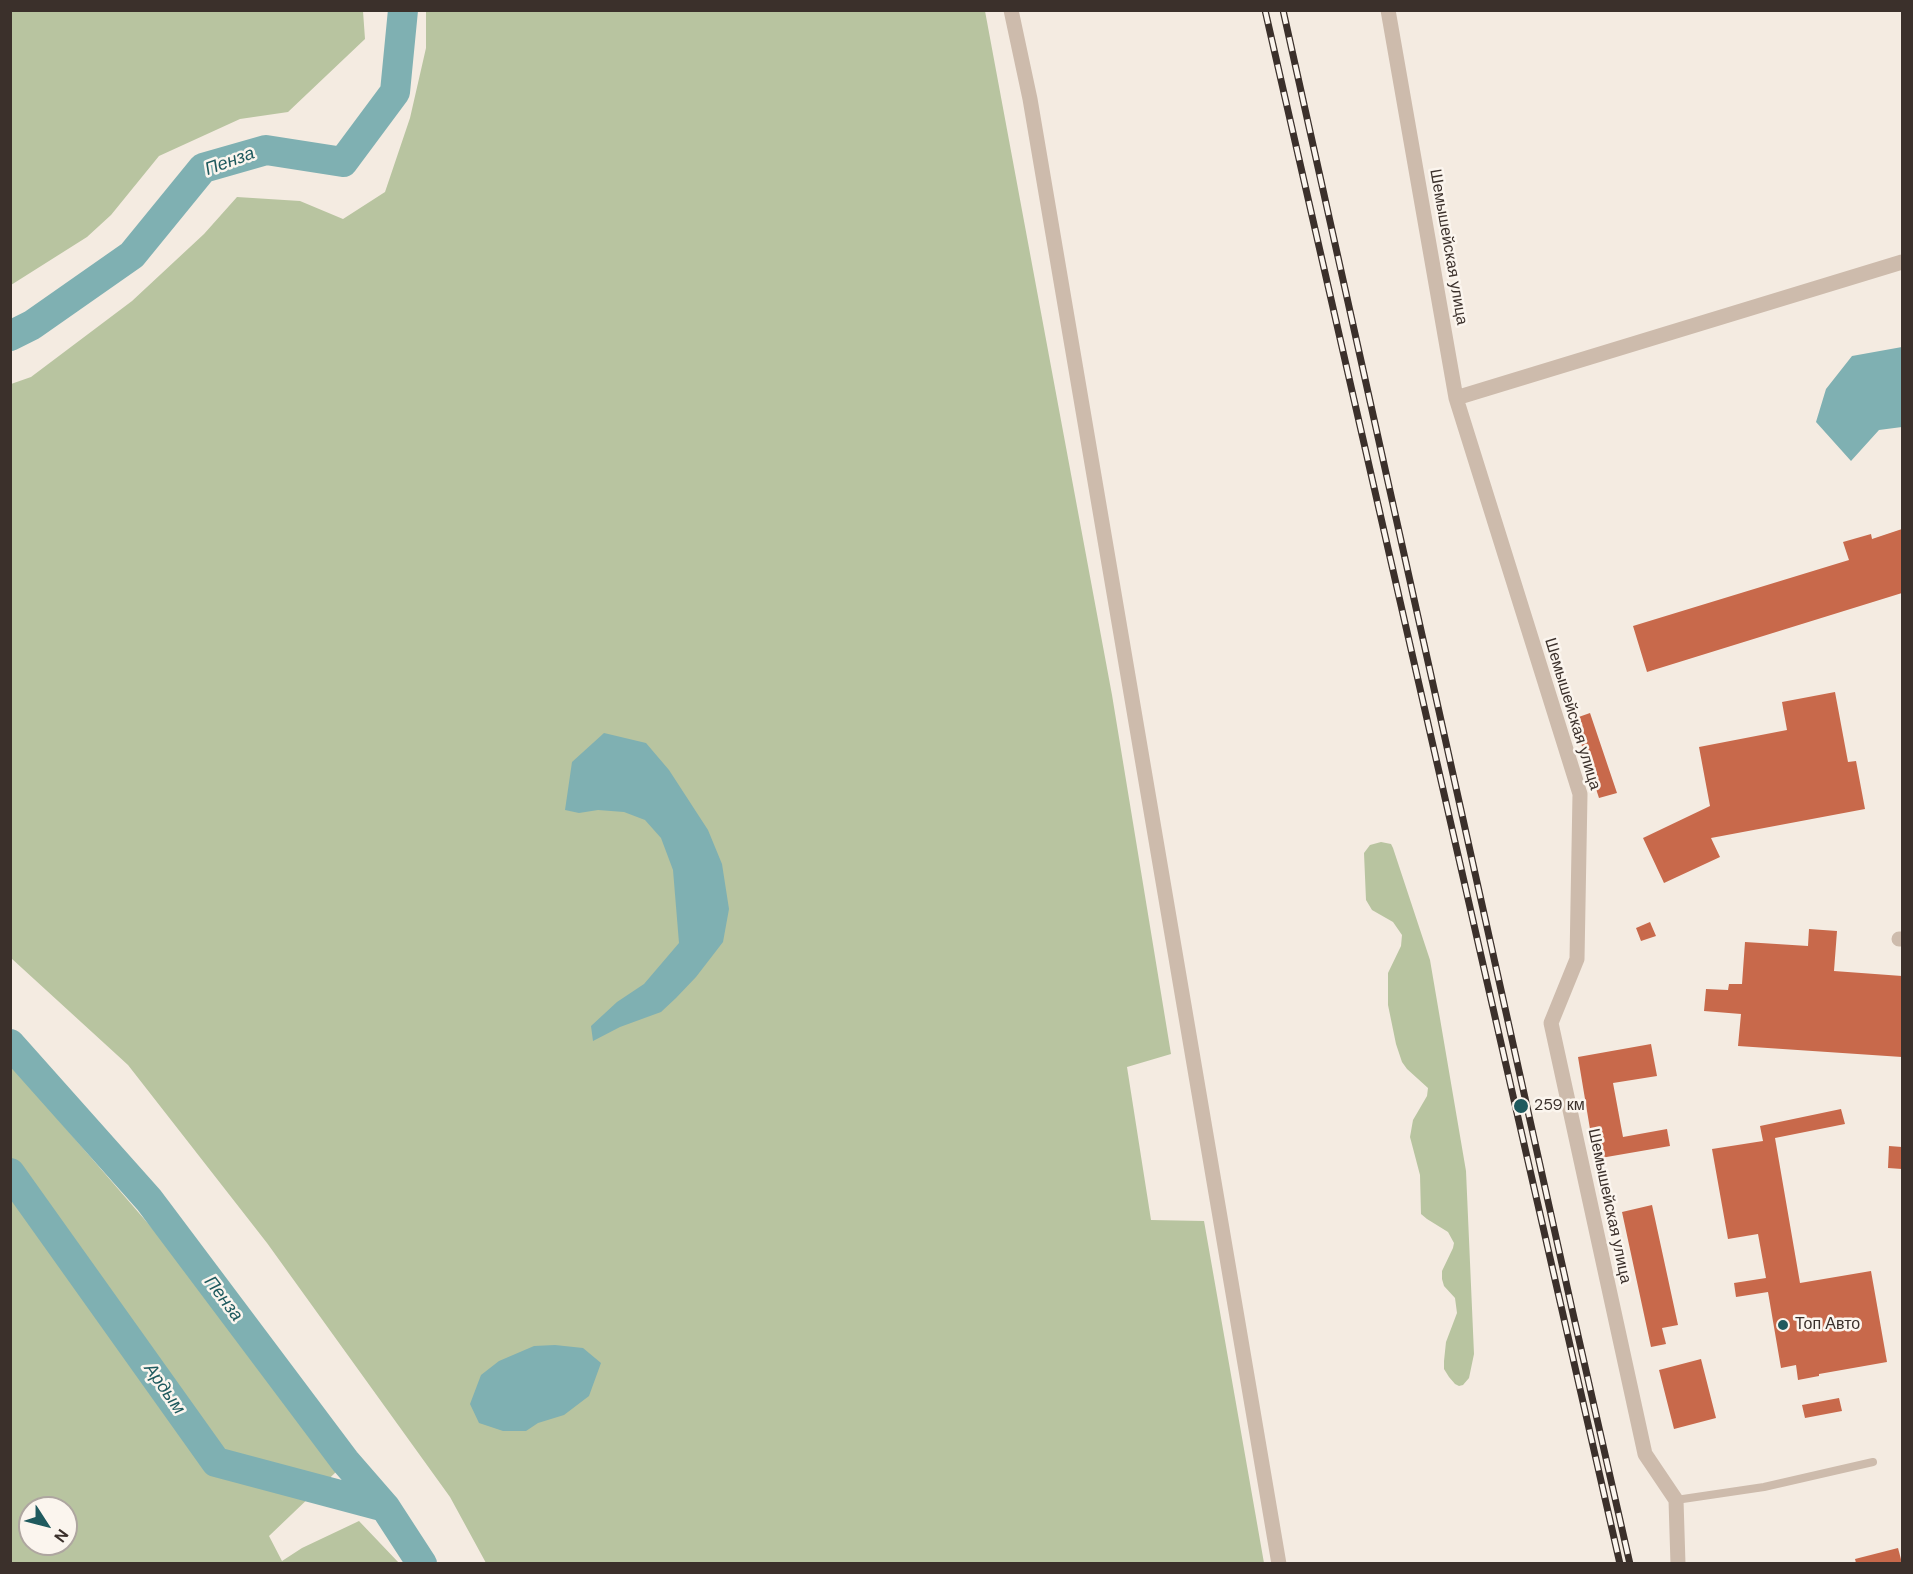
<!DOCTYPE html>
<html>
<head>
<meta charset="utf-8">
<style>
  body { margin:0 }
  #map { position:relative; width:1913px; height:1574px; overflow:hidden; background:#f4ebe1; font-family:"DM Sans",sans-serif }
  canvas { display:block }
  .frame { position:absolute; inset:0; border:12px solid #3b302b; pointer-events:none }
  .north { position:absolute; left:18px; top:1496px; width:60px; height:60px; box-sizing:border-box; background:#fbf5ee; border:2px solid #aea6a0; border-radius:50%; rotate:126deg; font-size:16px; font-weight:700; line-height:24px; text-align:center; color:#3b302b }
  .north::after { content:''; display:block; margin:auto; width:21px; height:27px; background:#1f5a5e; clip-path:polygon(50% 0,100% 100%,50% 72%,0 100%) }
</style>
</head>
<body>
<div id="map">
<canvas width="1913" height="1574"></canvas>
<div class="frame"></div>
<div class="north">N</div>
</div>
<script>
const ctx = document.querySelector('canvas').getContext('2d');
ctx.lineJoin = 'round';
function fillPath(path, color) {
  ctx.fillStyle = color;
  ctx.fill(path, 'evenodd');
}
function shape(rows) {
  const path = new Path2D();
  for (const r of rows) {
    path.moveTo(r[0], r[1]);
    for (let i = 2; i < r.length; i += 2) path.lineTo(r[i], r[i + 1]);
  }
  return path;
}
function trace(path, color, width, dash) {
  ctx.strokeStyle = color;
  ctx.lineWidth = width;
  ctx.lineCap = dash ? 'butt' : 'round';
  ctx.setLineDash(dash || []);
  ctx.stroke(path);
}
function label(font, color, halo, rows, align = 'center') {
  ctx.font = font + ' "DM Sans",sans-serif';
  ctx.lineWidth = 5;
  ctx.setLineDash([]);
  ctx.textBaseline = 'middle';
  ctx.strokeStyle = halo;
  ctx.fillStyle = color;
  for (const [text, x, y, turn = 0] of rows) {
    ctx.save();
    ctx.translate(x, y);
    ctx.rotate((+turn || 0) * Math.PI / 180);
    ctx.textAlign = isNaN(turn) ? turn : align;
    if (halo) ctx.strokeText(text, 0, 0);
    ctx.fillText(text, 0, 0);
    ctx.restore();
  }
}
fillPath(shape([
  [11,10,363,11,365,39,288,112,240,119,159,156,111,215,87,237,11,285],
  [426,11,985,11,1112,695,1171,1054,1127,1067,1151,1220,1204,1221,1264,1563,486,1563,450,1497,267,1243,128,1065,11,958,11,384,31,377,132,301,204,234,237,197,300,201,343,219,385,192,410,118,426,48],
  [1381,842,1391,844,1393,848,1430,960,1466,1171,1474,1354,1469,1378,1463,1385,1459,1386,1455,1384,1449,1377,1444,1369,1444,1361,1446,1342,1457,1313,1455,1298,1444,1286,1442,1279,1442,1271,1453,1248,1454,1243,1448,1232,1427,1219,1421,1214,1420,1175,1410,1137,1413,1120,1427,1096,1428,1088,1407,1069,1402,1062,1396,1044,1388,1005,1388,973,1401,946,1402,935,1393,922,1372,910,1366,900,1364,853,1370,845],
  [11,1065,158,1235,336,1472,269,1536,282,1561,302,1548,359,1521,399,1563,11,1563],
  [30,1508,66,1508,66,1544,30,1544]
]), '#b8c4a0');
fillPath(shape([
  [1902,347,1902,427,1879,430,1851,461,1816,422,1826,389,1852,356],
  [604,733,646,743,669,770,708,830,722,864,729,909,723,942,696,977,676,998,661,1012,620,1027,593,1041,591,1026,617,1002,644,984,679,943,673,870,661,838,645,820,624,812,598,810,579,813,565,810,572,762],
  [555,1345,583,1348,601,1363,589,1396,564,1415,538,1423,526,1431,503,1431,479,1423,470,1404,481,1375,499,1361,534,1346]
]), '#7fb0b2');
trace(shape([
  [10,336,32,325,132,255,203,168,266,150,343,162,395,92,403,10],
  [10,1044,149,1200,345,1461,385,1507,422,1564],
  [10,1173,216,1462,385,1507]
]), '#7fb0b2', 30);
fillPath(shape([
  [1902,529,1902,593,1647,672,1633,626,1849,560,1843,542,1871,534,1872,539],
  [1835,692,1848,762,1856,761,1865,809,1711,838,1720,857,1664,883,1643,838,1710,806,1699,747,1787,730,1782,702],
  [1590,713,1617,793,1599,798,1573,719],
  [1650,922,1656,936,1641,941,1636,928],
  [1809,929,1837,931,1834,971,1902,976,1902,1057,1738,1046,1741,1014,1704,1011,1706,989,1728,990,1729,984,1742,984,1745,942,1808,946],
  [1651,1044,1657,1076,1613,1083,1623,1137,1667,1129,1670,1146,1595,1159,1578,1057],
  [1841,1109,1845,1124,1775,1138,1800,1283,1871,1271,1887,1362,1819,1374,1819,1376,1798,1380,1796,1365,1781,1368,1768,1292,1736,1297,1734,1283,1766,1278,1758,1234,1728,1239,1712,1149,1763,1141,1760,1126],
  [1889,1146,1902,1147,1902,1169,1888,1168],
  [1652,1205,1678,1325,1662,1328,1666,1344,1651,1347,1622,1212],
  [1701,1359,1716,1418,1674,1429,1659,1370],
  [1839,1398,1842,1411,1805,1418,1802,1405],
  [1898,1548,1902,1563,1856,1563,1855,1559]
]), '#c8694b');
trace(shape([
  [1676,1500,1764,1487,1873,1462]
]), '#cdbbac', 8);
trace(shape([
  [1011,10,1030,99,1279,1564],
  [1388,10,1456,398,1580,794,1577,959,1551,1023,1645,1454,1676,1500,1678,1564],
  [1456,398,1902,262],
  [1899,939,1902,939]
]), '#cdbbac', 15);
const rail = shape([
  [1265,10,1620,1564],
  [1283,10,1572,1309,1630,1564]
]);
trace(rail, '#3b302b', 7);
trace(rail, '#fbf5ee', 4.5, [14]);
for (const [x, y, r, color] of [
  [1521,1106,8,"#1f5a5e"],
  [1783,1325,6,"#1f5a5e"]
]) {
  const dot = new Path2D();
  dot.arc(x, y, r, 0, 2 * Math.PI);
  ctx.fillStyle = color;
  ctx.fill(dot);
  trace(dot, '#fbf5ee', 2);
}
label('16px', '#3b302b', '#fbf5ee', [
  ["Шемышейская улица",1448,247,80],
  ["Шемышейская улица",1572,714,73],
  ["Шемышейская улица",1609,1206,78]
]);
label('16px', '#3b302b', '#fbf5ee', [
  ["259 км",1534,1106],
  ["Топ Авто",1795,1325]
], 'left');
label('italic 18px', '#1f5a5e', '#fbf5ee', [
  ["Пенза",230,162,-20],
  ["Пенза",223,1299,53],
  ["Ардым",164,1389,55]
]);
</script>
</body>
</html>
